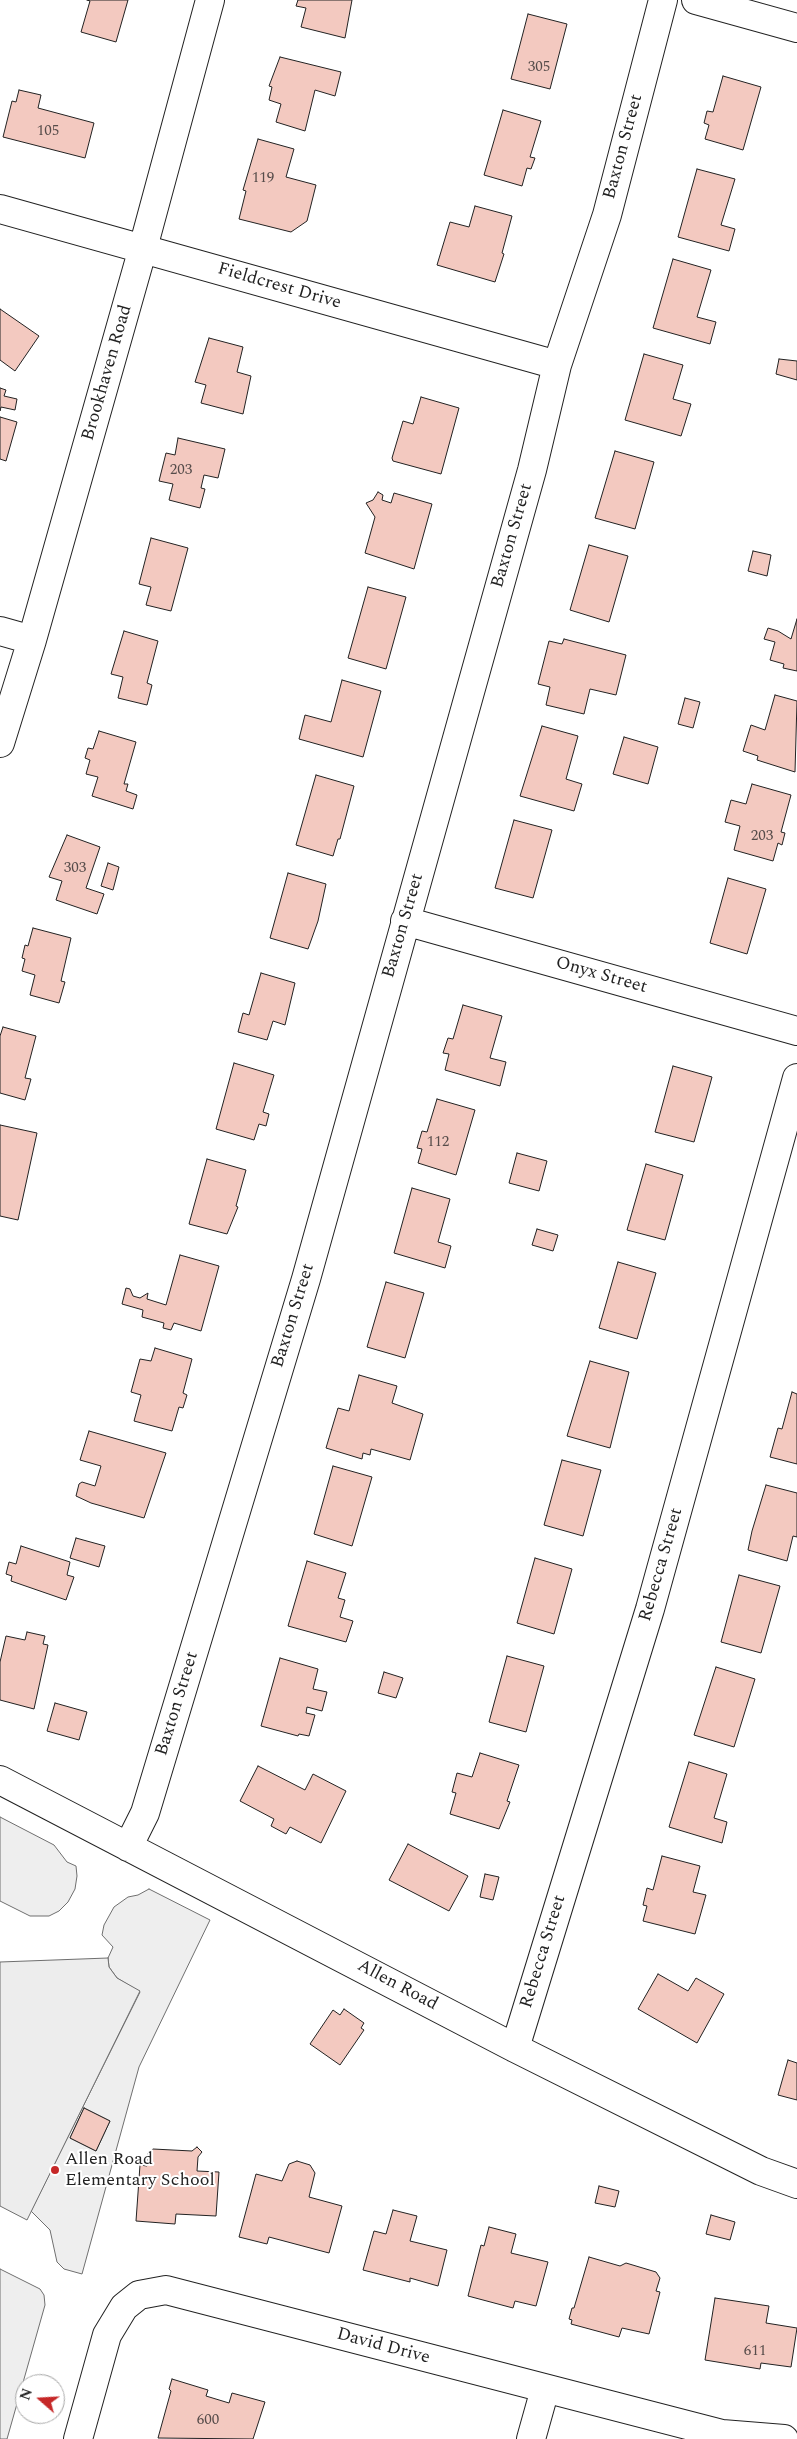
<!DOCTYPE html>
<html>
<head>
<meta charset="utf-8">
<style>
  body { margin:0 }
  #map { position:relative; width:797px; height:2439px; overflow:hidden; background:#fff; font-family:Spectral,serif }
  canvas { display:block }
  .north { position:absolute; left:15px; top:2374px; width:50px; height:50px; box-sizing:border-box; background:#fff; border:1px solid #a7a7a7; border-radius:50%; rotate:289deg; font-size:14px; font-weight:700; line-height:20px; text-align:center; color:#222 }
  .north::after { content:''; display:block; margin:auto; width:18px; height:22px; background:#c62828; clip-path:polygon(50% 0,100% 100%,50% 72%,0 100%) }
</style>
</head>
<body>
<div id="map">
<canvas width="797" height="2439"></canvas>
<div class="north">N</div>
</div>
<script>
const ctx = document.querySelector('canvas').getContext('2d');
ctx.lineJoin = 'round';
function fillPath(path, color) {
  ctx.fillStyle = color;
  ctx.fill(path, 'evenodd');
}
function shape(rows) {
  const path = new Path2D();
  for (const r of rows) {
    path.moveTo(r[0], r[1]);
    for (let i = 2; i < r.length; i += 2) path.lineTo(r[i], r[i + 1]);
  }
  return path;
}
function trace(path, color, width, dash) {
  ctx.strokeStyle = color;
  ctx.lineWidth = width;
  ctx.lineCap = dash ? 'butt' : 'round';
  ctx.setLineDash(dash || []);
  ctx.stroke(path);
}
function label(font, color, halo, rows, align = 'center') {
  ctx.font = font + ' Spectral,serif';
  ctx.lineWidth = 4;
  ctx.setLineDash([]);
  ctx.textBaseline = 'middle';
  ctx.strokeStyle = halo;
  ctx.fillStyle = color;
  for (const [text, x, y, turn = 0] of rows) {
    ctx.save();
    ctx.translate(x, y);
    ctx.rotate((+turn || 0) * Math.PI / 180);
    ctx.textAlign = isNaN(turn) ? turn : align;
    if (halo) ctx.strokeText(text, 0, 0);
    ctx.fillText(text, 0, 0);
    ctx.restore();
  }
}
const green = shape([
  [0,1817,54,1845,67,1862,76,1866,77,1876,75,1889,68,1902,59,1911,49,1916,30,1916,0,1901,0,1817],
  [149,1889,210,1920,139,2067,82,2274,64,2269,57,2262,50,2230,31,2211,140,1992,117,1978,109,1967,108,1958,113,1947,102,1935,104,1925,114,1907,128,1897,138,1895,149,1889],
  [84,2108,110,2121,96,2151,70,2138,84,2108],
  [0,2269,40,2289,44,2295,45,2305,7,2439,0,2439,0,2269]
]);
fillPath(green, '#eee');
trace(green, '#6f6f6f', 1);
const parking = shape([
  [108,1958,109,1967,117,1978,140,1991,27,2220,0,2206,0,1962,108,1958]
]);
fillPath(parking, '#ededed');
trace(parking, '#6f6f6f', 1);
const building = shape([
  [87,0,128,0,116,42,81,32,90,1,87,0],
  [298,0,352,0,345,38,301,27,306,8,296,6,298,0],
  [528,14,567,24,550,89,511,79,528,14],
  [280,57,341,72,335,96,315,90,305,131,276,122,281,104,269,100,272,87,269,86,280,57],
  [723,76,761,87,743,150,705,139,709,125,704,123,707,111,713,112,723,76],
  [19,90,41,95,38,108,94,123,85,158,3,137,12,101,16,102,19,90],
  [503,110,541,121,530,157,535,158,531,169,527,168,522,186,484,175,503,110],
  [258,139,294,149,286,177,316,185,307,221,291,232,239,219,246,191,243,190,258,139],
  [697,169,735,179,721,225,735,229,729,251,678,237,697,169],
  [475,206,512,216,502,253,504,254,495,282,437,265,450,222,469,227,475,206],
  [673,259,711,270,697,317,716,322,710,344,653,328,673,259],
  [0,309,39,336,15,371,0,360,0,309],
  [209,338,243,347,237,372,251,376,243,414,201,403,206,385,195,382,209,338],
  [644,354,683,365,673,399,691,404,681,436,625,420,644,354],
  [779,359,797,361,797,380,776,374,779,359],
  [0,388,6,390,4,396,17,399,15,410,1,407,0,411,0,388],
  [421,397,459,408,441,474,393,461,392,458,403,421,413,424,421,397],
  [0,417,17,422,6,461,0,459,0,417],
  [178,438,225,449,218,478,204,475,201,488,205,489,200,508,169,500,173,484,159,481,166,453,175,455,178,438],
  [615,451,654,462,635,529,595,518,615,451],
  [378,492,383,495,382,500,391,503,394,493,432,504,414,569,365,553,375,517,366,503,373,500,378,492],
  [151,538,188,548,171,611,146,605,151,587,139,584,151,538],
  [589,545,628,556,609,622,570,610,589,545],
  [753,551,771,555,767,576,748,571,753,551],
  [368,587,406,597,386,669,348,658,368,587],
  [797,619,797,671,783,668,784,664,770,660,775,642,764,639,768,628,778,631,791,639,797,619],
  [124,631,158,641,147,683,152,685,147,705,118,698,123,677,111,674,124,631],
  [564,639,626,655,616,695,590,689,584,714,546,705,550,687,538,684,549,641,562,644,564,639],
  [342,680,381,691,363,757,299,739,305,715,331,722,342,680],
  [775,695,797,701,795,772,757,760,758,756,743,751,751,725,765,730,775,695],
  [685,698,700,702,693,728,678,724,685,698],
  [542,726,578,736,566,779,582,784,574,811,520,796,542,726],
  [99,731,136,742,124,784,128,784,126,791,137,795,133,809,92,796,98,777,86,774,90,760,85,758,88,748,93,749,99,731],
  [624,737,658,747,648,784,613,774,624,737],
  [316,775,354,786,340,839,338,839,333,856,296,845,316,775],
  [752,784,791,795,781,832,785,833,782,845,778,843,773,861,734,850,740,826,725,822,731,800,746,804,752,784],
  [514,820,552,830,533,898,495,888,514,820],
  [67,835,100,847,86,888,104,894,97,914,56,900,62,881,49,877,67,835],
  [108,863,119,867,113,890,101,886,108,863],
  [288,873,326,884,318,921,308,949,270,938,288,873],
  [728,878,766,889,747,954,710,943,728,878],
  [33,928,71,938,61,981,65,982,59,1003,30,995,35,975,22,971,25,959,22,958,25,945,28,946,33,928],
  [261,973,295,983,285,1025,273,1021,267,1040,238,1032,243,1013,249,1015,261,973],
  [463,1005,502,1016,490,1058,506,1062,500,1086,445,1070,449,1054,443,1053,448,1038,453,1039,463,1005],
  [3,1027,36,1036,25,1078,31,1079,25,1100,0,1093,0,1036,3,1027],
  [234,1063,274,1075,263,1112,269,1114,266,1126,259,1124,254,1140,216,1129,234,1063],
  [673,1066,712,1077,694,1142,655,1132,673,1066],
  [437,1099,475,1110,456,1175,418,1163,422,1149,417,1148,422,1131,427,1132,437,1099],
  [0,1125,37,1133,18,1220,0,1216,0,1125],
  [517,1153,547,1161,539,1191,509,1183,517,1153],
  [207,1159,246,1170,236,1206,238,1207,227,1234,189,1224,207,1159],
  [646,1164,683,1175,665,1240,627,1230,646,1164],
  [412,1188,450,1199,438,1242,451,1246,445,1268,394,1253,412,1188],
  [537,1229,558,1235,553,1251,532,1245,537,1229],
  [180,1255,219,1266,201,1331,174,1323,171,1330,163,1328,164,1323,142,1317,143,1310,122,1304,126,1288,130,1289,133,1296,140,1298,148,1293,147,1299,166,1305,180,1255],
  [618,1262,656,1273,637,1339,599,1328,618,1262],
  [386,1282,424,1293,405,1358,367,1347,386,1282],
  [155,1348,192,1359,183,1393,187,1395,183,1408,179,1407,172,1431,134,1421,141,1395,131,1392,140,1359,151,1361,155,1348],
  [590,1361,629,1372,610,1448,567,1436,590,1361],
  [359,1375,397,1386,392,1403,423,1414,410,1460,371,1449,370,1455,363,1453,362,1459,326,1448,338,1408,349,1411,359,1375],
  [792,1392,797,1394,797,1464,770,1457,778,1428,782,1429,792,1392],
  [89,1431,166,1453,144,1518,91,1503,76,1496,79,1484,82,1482,95,1486,101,1466,80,1460,89,1431],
  [562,1460,601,1470,583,1536,544,1525,562,1460],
  [333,1466,372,1477,352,1546,314,1534,333,1466],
  [766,1485,797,1493,797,1537,793,1536,787,1561,748,1550,752,1531,766,1485],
  [76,1538,105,1546,99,1567,70,1558,76,1538],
  [21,1546,70,1562,67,1575,74,1577,66,1600,11,1581,12,1576,6,1574,9,1562,16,1564,21,1546],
  [535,1558,572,1569,554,1634,517,1623,535,1558],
  [307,1561,346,1573,338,1598,345,1600,340,1617,353,1621,346,1642,288,1626,307,1561],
  [739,1575,780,1586,761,1653,721,1642,739,1575],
  [27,1632,45,1636,43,1644,48,1645,34,1709,0,1700,0,1662,6,1636,25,1640,27,1632],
  [507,1656,544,1666,526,1732,489,1722,507,1656],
  [280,1658,318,1669,313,1689,327,1692,322,1711,307,1707,306,1713,315,1715,309,1736,299,1734,298,1736,261,1726,280,1658],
  [716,1667,755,1679,734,1747,694,1735,716,1667],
  [384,1672,403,1678,396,1698,378,1693,384,1672],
  [55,1703,87,1712,79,1740,47,1731,55,1703],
  [480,1753,519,1765,507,1801,510,1802,499,1829,450,1814,456,1793,452,1792,457,1773,472,1777,480,1753],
  [689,1762,727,1774,714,1818,727,1822,722,1843,669,1827,689,1762],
  [258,1766,305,1790,313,1774,346,1791,321,1843,290,1827,286,1834,271,1826,274,1819,240,1801,258,1766],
  [408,1844,468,1876,449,1911,389,1880,408,1844],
  [662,1856,700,1866,693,1892,706,1895,695,1934,643,1921,647,1906,643,1905,647,1888,653,1890,662,1856],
  [485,1874,499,1877,493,1900,480,1897,485,1874],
  [658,1974,688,1991,696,1978,724,1994,697,2043,638,2009,658,1974],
  [344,2009,364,2023,361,2028,364,2030,340,2065,310,2044,333,2010,340,2015,344,2009],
  [788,2060,797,2063,797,2100,778,2095,788,2060],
  [84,2108,110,2121,96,2151,70,2138,84,2108],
  [197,2147,202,2152,198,2157,197,2171,219,2172,216,2216,176,2214,175,2224,136,2221,140,2165,147,2166,148,2153,153,2149,192,2151,197,2147],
  [297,2161,310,2165,315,2173,309,2197,342,2206,329,2253,269,2237,267,2244,239,2237,256,2174,282,2181,289,2164,297,2161],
  [599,2186,619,2191,615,2207,595,2203,599,2186],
  [393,2210,417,2216,410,2241,447,2250,438,2286,410,2278,410,2282,363,2270,374,2231,386,2234,393,2210],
  [711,2215,735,2222,730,2240,706,2234,711,2215],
  [489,2227,516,2234,511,2253,548,2262,536,2306,515,2301,513,2308,468,2296,481,2245,484,2246,489,2227],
  [589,2257,620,2266,626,2263,656,2272,660,2278,656,2291,660,2292,649,2334,622,2328,619,2337,571,2324,572,2320,569,2319,572,2308,574,2308,589,2257],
  [715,2298,769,2306,766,2323,797,2328,791,2367,761,2363,760,2369,705,2360,715,2298],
  [172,2379,208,2390,206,2396,229,2403,232,2393,265,2402,253,2439,158,2438,171,2391,169,2389,172,2379]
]);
fillPath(building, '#f3c9c0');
trace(building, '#222', 1);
const minor = shape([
  [696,0,797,28],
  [0,209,557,365],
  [0,631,32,640],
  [0,743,32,640,143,248,210,0],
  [405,921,797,1031],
  [0,1780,515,2048,761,2171,797,2184],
  [128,1847,145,1813,306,1279,532,470,557,365,607,215,663,0],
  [515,2048,650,1609,797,1078],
  [78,2439,107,2335,124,2307,139,2295,166,2290,722,2434,784,2439],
  [531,2439,545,2389]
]);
trace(minor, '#222', 30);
trace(minor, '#fff', 28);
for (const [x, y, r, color] of [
  [55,2170,5,"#c62828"]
]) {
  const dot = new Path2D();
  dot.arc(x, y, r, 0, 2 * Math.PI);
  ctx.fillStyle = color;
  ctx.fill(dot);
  trace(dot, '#fff', 2);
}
label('15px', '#564c4a', null, [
  ["305",539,68],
  ["105",48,132],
  ["119",263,179],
  ["203",181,471],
  ["203",762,837],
  ["303",75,869],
  ["112",438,1143],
  ["611",755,2352],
  ["600",208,2421]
]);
label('18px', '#222', '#fff', [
  ["Baxton Street",624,147,-75],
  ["Fieldcrest Drive",279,287,16],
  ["Brookhaven Road",108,373,-74],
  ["Baxton Street",513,536,-74],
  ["Baxton Street",404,926,-74],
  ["Onyx Street",601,976,16],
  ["Baxton Street",294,1316,-73],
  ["Rebecca Street",662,1565,-74],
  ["Baxton Street",178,1704,-73],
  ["Rebecca Street",544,1952,-73],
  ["Allen Road",397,1986,28],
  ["David Drive",383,2347,15]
]);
label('18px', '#222', '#fff', [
  ["Allen Road",65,2160],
  ["Elementary School",65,2181]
], 'left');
</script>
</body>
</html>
